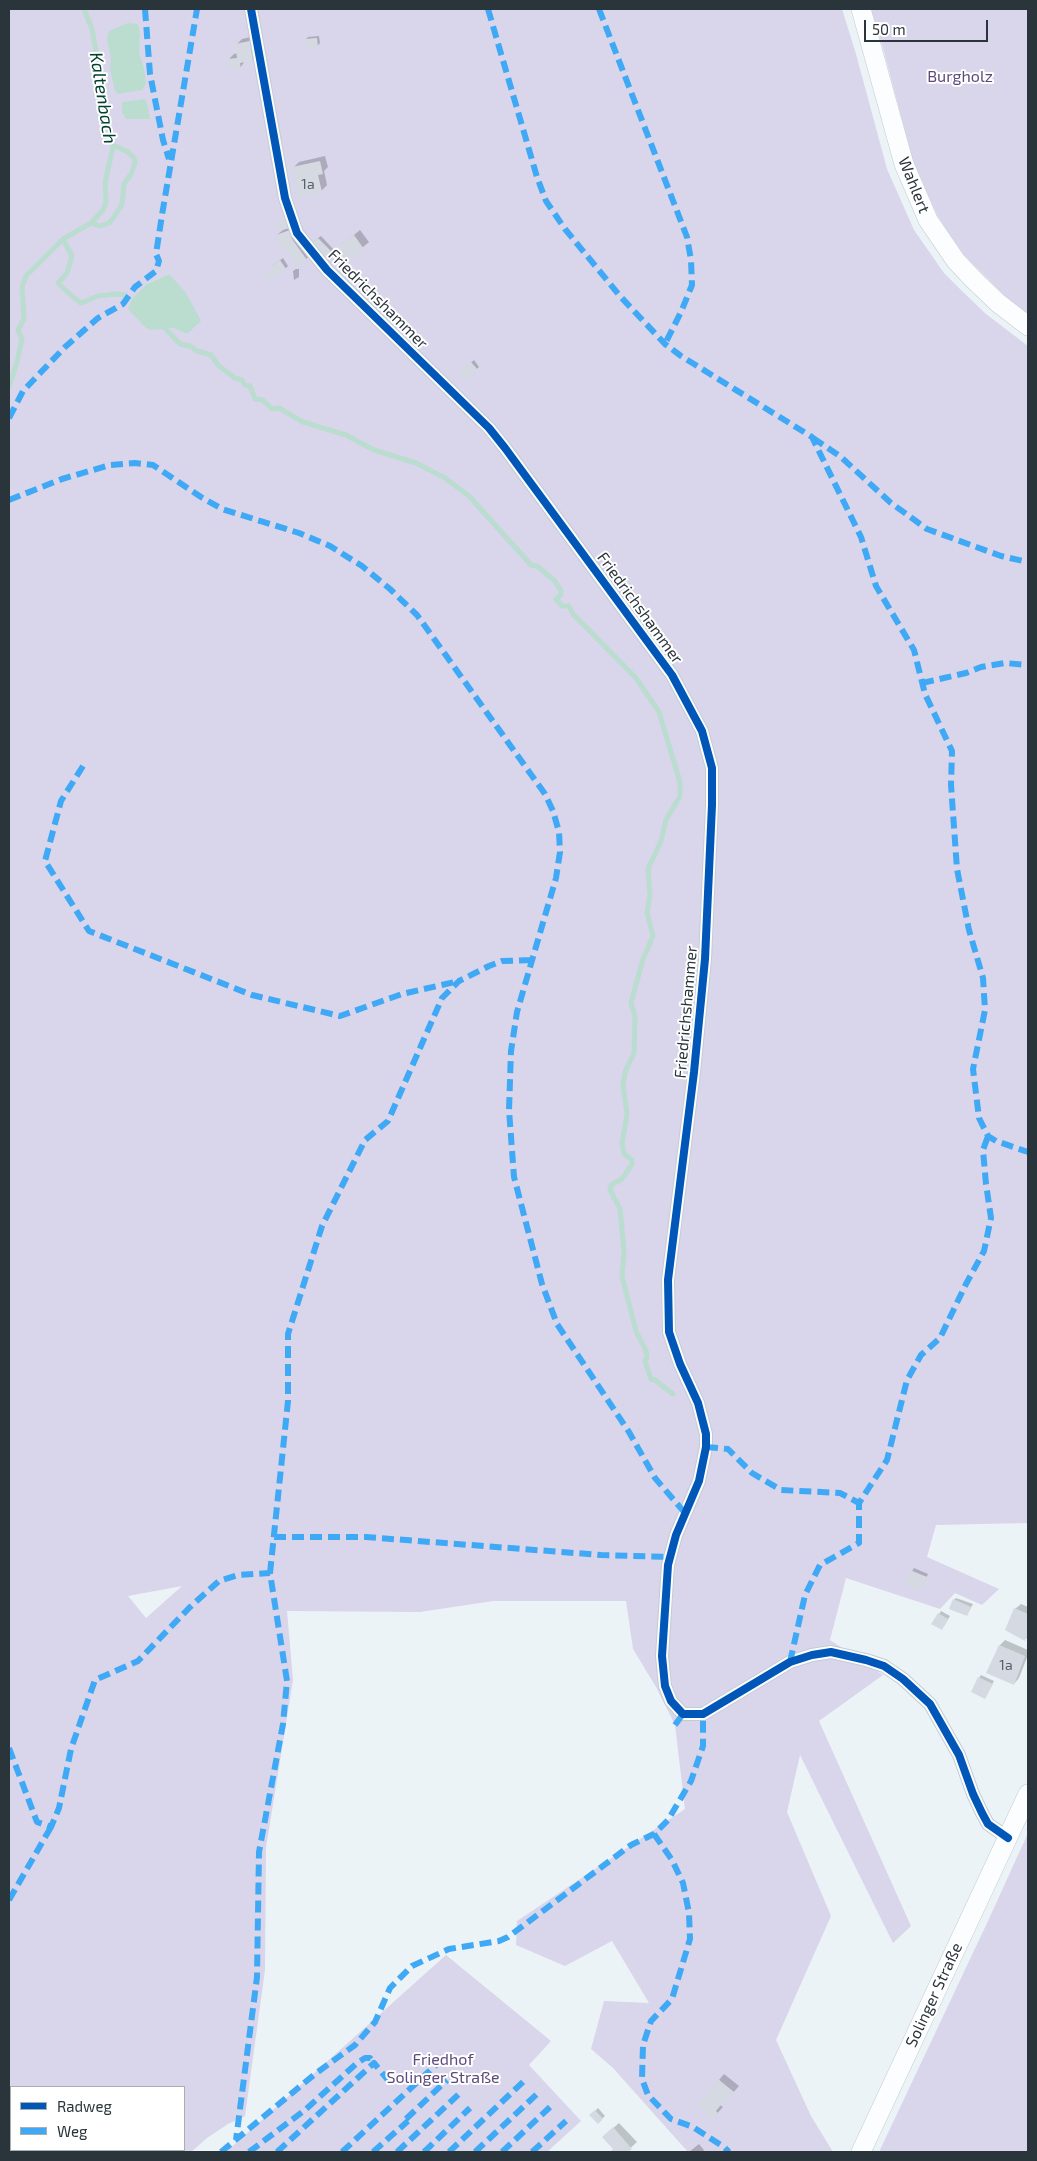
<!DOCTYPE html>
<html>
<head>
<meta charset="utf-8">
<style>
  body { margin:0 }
  #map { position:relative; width:1037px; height:2161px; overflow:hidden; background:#ecf3f7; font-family:"Exo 2",sans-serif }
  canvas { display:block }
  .frame { position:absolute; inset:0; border:10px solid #29343b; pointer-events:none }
  .legend { position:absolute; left:10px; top:2086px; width:175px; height:65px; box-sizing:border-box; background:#fff; border:1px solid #a9aeb1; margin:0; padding:6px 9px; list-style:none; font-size:15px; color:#29343b }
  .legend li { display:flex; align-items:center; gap:10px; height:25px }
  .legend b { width:25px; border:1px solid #a9aeb1 }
  .scale { position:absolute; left:864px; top:20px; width:124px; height:22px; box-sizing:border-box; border:2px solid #29343b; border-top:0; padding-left:6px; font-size:15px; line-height:18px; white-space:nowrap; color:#29343b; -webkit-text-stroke:4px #fff; paint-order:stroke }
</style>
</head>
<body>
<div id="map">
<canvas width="1037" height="2161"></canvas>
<div class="frame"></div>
<ul class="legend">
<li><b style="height:6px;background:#0057b8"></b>Radweg</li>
<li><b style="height:6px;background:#3fa9f5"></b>Weg</li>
</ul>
<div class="scale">50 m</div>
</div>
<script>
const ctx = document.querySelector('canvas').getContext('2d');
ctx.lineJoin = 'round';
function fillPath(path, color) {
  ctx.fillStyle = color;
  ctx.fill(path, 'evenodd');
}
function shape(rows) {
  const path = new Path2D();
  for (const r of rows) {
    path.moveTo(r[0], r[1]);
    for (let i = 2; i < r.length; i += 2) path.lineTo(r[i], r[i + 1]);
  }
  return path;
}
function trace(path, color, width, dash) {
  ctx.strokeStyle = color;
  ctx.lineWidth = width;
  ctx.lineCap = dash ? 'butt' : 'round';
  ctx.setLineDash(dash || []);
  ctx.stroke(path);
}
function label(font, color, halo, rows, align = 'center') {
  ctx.font = font + ' "Exo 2",sans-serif';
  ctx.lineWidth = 4;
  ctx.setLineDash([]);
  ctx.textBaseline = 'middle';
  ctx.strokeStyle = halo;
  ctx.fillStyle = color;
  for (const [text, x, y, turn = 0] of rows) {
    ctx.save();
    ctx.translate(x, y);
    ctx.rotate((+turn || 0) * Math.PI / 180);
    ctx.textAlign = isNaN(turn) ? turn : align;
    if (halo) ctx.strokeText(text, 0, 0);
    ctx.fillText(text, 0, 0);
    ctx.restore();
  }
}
fillPath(shape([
  [9,9,842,9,856,54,887,169,914,230,944,273,963,292,986,314,1028,346,1028,1523,936,1525,927,1557,999,1589,982,1605,955,1593,940,1609,846,1578,830,1640,883,1675,819,1721,911,1926,893,1943,800,1755,787,1812,831,1916,776,2040,811,2116,833,2152,688,2152,613,2068,591,2049,604,2001,649,2003,612,1941,565,1966,516,1945,517,1921,685,1809,675,1725,656,1687,633,1649,626,1601,493,1601,420,1612,287,1611,293,1680,266,1848,265,1970,245,2116,228,2124,207,2138,191,2152,9,2152],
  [169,274,187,334,173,328,147,284],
  [182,1586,146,1618,128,1596],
  [11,2087,184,2087,184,2150,11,2150],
  [871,9,1028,9,1028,315,1004,295,964,255,937,215,913,161,883,48],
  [1028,1833,1028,2152,879,2152,988,1921],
  [446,1955,551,2041,529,2065,581,2121,547,2152,226,2152]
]), '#d9d5eb');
fillPath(shape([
  [128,23,138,24,140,34,139,53,144,68,146,83,142,90,118,94,115,91,110,69,111,59,107,39,109,31],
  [146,99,150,119,126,119,122,112,122,102],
  [169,274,186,293,201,321,187,334,173,328,151,330,146,328,128,309,132,299,147,284]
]), '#baddd0');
fillPath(shape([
  [255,36,258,54,253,60,245,61,240,68,229,59,234,54,238,53,236,45,242,39],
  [319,36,320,43,317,46,306,39,308,37],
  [325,156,328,167,324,171,327,185,321,191,293,168,299,162],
  [296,226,312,254,306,259,277,235,283,230],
  [360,230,369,242,343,264,332,251,323,258,314,241,321,236,335,251],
  [283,258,288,266,286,268,271,270,273,265],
  [296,269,299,269,299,277,294,280,293,271],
  [474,360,479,367,466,378,461,372],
  [914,1568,928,1574,920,1590,905,1583],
  [956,1598,973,1604,967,1615,954,1600],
  [1021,1604,1028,1607,1028,1637,1025,1639,1015,1609],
  [941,1611,950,1616,944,1626,933,1624],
  [1005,1640,1028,1650,1028,1655,1019,1678,1014,1684,988,1672,1000,1645],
  [981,1675,994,1681,985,1698,979,1678],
  [724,2074,739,2086,730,2096,728,2095,720,2105,723,2107,713,2118,719,2080],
  [598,2108,605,2116,598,2122,591,2115],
  [619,2123,637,2142,626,2152,611,2152,615,2149,610,2131],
  [699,2144,704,2150,702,2152,689,2152]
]), '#0003');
trace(shape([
  [91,223,100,226,109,223,114,217,122,204,124,184,131,174,135,163,134,158,128,152,113,145],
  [63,239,72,256,67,273,58,283,73,297,81,303,98,296,116,294,125,295],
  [162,325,180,344,190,346,197,351,211,355,219,366,235,378,242,380,245,385,250,386,255,399,263,400,272,409,279,408,303,422,346,435,374,450,416,463,445,478,469,496,531,565,537,566,554,580,561,591,560,596,556,599,562,606,569,606,573,614,636,678,659,712,680,782,680,796,666,820,661,841,648,869,650,895,647,913,653,936,643,959,631,1003,635,1016,634,1053,625,1072,623,1085,627,1114,622,1144,624,1154,632,1160,632,1164,622,1179,611,1185,610,1190,620,1209,624,1251,622,1276,636,1331,646,1351,647,1357,645,1361,651,1379,655,1380,673,1394],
  [9,387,17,362,22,339,18,330,24,319,22,287,26,276,63,239,91,223,103,210,106,202,105,183,113,147,92,29,84,9]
]), '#baddd0', 5);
fillPath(shape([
  [317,38,318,47,306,49,304,39],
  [250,41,253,61,240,63,241,69,229,70,227,59,237,58,235,44],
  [320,161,323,174,318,175,322,192,298,198,292,167],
  [286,220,288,226,276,230,274,223],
  [290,230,292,239,307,260,297,267,286,250,278,245,276,235],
  [354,235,364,249,343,266,332,252],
  [318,238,332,252,323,259,310,244],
  [280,260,286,269,275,278,274,275,267,280,263,275,270,271,269,268],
  [470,361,478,370,466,380,459,372],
  [910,1570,927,1577,920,1591,904,1583],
  [953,1599,971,1607,967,1616,949,1609],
  [1014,1608,1028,1614,1028,1638,1026,1637,1025,1641,1005,1630],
  [938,1613,948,1619,942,1630,931,1624],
  [999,1645,1025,1656,1014,1685,986,1673],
  [978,1677,993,1684,985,1699,971,1692],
  [718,2079,734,2092,730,2097,728,2096,716,2111,718,2113,713,2120,698,2105],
  [595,2110,603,2119,598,2124,589,2115],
  [613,2127,632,2149,628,2152,610,2152,613,2149,602,2137]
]), '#d5dae2');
const street = shape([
  [251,9,285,198,297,233,327,270,489,428,505,448,672,675,702,731,712,768,712,805,705,959,694,1072,668,1280,669,1332,680,1364,698,1403,706,1434,706,1447,699,1481,676,1535,668,1565,662,1656,665,1686,671,1701,683,1714,703,1714,790,1662,812,1655,831,1652,866,1660,884,1666,903,1679,930,1704,959,1755,973,1794,982,1813,988,1824,1008,1838]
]);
const secondary = shape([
  [861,9,904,164,928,220,956,261,974,280,998,303,1028,326],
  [861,2152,1028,1794]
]);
trace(street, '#c4ccd2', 14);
trace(secondary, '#c4ccd2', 20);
trace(street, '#fcfdfe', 12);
trace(secondary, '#fcfdfe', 19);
trace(shape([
  [145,9,150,74,163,140,169,159],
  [488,9,537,177,546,201,565,229,620,296,665,344,681,356,812,437,861,537,876,586,914,650,925,694,952,751,951,785,957,869,969,930,983,978,985,1010,973,1069,979,1118,988,1136,996,1141,1028,1152],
  [599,9,687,237,691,260,692,285,681,312,665,344],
  [9,418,23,391,65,347,98,318,123,304,135,287,156,271,159,261,156,254,162,215,197,9],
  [813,438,841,457,891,503,927,529,1001,556,1028,562],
  [9,500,62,479,110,465,135,463,153,465,201,497,222,509,299,533,330,546,362,566,390,589,417,615,545,794,553,811,559,832,560,852,556,878,517,1012,511,1051,509,1110,514,1177,542,1284,557,1324,629,1432,655,1478,685,1513],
  [922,683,966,673,981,667,1005,663,1028,665],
  [83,766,61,801,45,861,89,931,252,995,340,1016,402,994,459,981],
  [706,1447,728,1449,752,1473,781,1490,840,1493,859,1503],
  [274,1537,366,1537,601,1555,671,1557],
  [270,1573,288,1401,288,1334,322,1226,365,1140,388,1121,442,998,459,981,489,966,502,961,533,960],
  [790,1662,805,1595,820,1565,859,1543,859,1503,887,1460,907,1380,921,1355,940,1338,966,1284,984,1251,991,1218,986,1184,983,1150,988,1136],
  [675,1725,683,1714],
  [9,1748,37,1822,51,1827,59,1808,71,1749,95,1680,138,1661,189,1608,219,1581,238,1575,270,1573,287,1681,283,1724,259,1852,257,1977,236,2140],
  [654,1834,672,1860,683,1883,689,1913,690,1939,672,1999,651,2021,643,2045,642,2079,648,2095,671,2119,693,2127,724,2147,729,2152],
  [9,1900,51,1827],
  [406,2119,447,2080],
  [221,2152,315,2074,355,2045,375,2022,390,1988,412,1966,449,1949,499,1941,508,1937,631,1845,654,1834,668,1820,691,1781,703,1746,703,1714],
  [249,2152,305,2110,357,2063,365,2058,370,2058,374,2063],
  [277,2152,374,2063,388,2080],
  [342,2152,438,2063],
  [373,2152,408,2121],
  [397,2152,460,2093],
  [424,2152,470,2108],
  [449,2152,525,2080],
  [475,2152,537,2094],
  [502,2152,550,2107],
  [532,2152,566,2121]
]), '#3fa9f5', 6, [12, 6]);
trace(shape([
  [251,9,285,198,297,233,327,270,489,428,505,448,672,675,702,731,712,768,712,805,705,959,694,1072,668,1280,669,1332,680,1364,698,1403,706,1434,706,1447,699,1481,676,1535,668,1565,662,1656,665,1686,671,1701,683,1714,703,1714,790,1662,812,1655,831,1652,866,1660,884,1666,903,1679,930,1704,959,1755,973,1794,982,1813,988,1824,1008,1838]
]), '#0057b8', 8);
label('14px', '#565f66', null, [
  ["1a",308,184],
  ["1a",1006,1665]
]);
label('16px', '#5e497c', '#fff', [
  ["Burgholz",960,77],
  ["Friedhof",443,2060],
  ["Solinger Straße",443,2078]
]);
label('16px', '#29343b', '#fff', [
  ["Wahlert",914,185,68],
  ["Friedrichshammer",378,299,45],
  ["Friedrichshammer",640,608,54],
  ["Friedrichshammer",686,1012,-85],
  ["Solinger Straße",934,1995,-65]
]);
label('italic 18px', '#00402f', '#fff', [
  ["Kaltenbach",103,98,81]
]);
</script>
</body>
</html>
